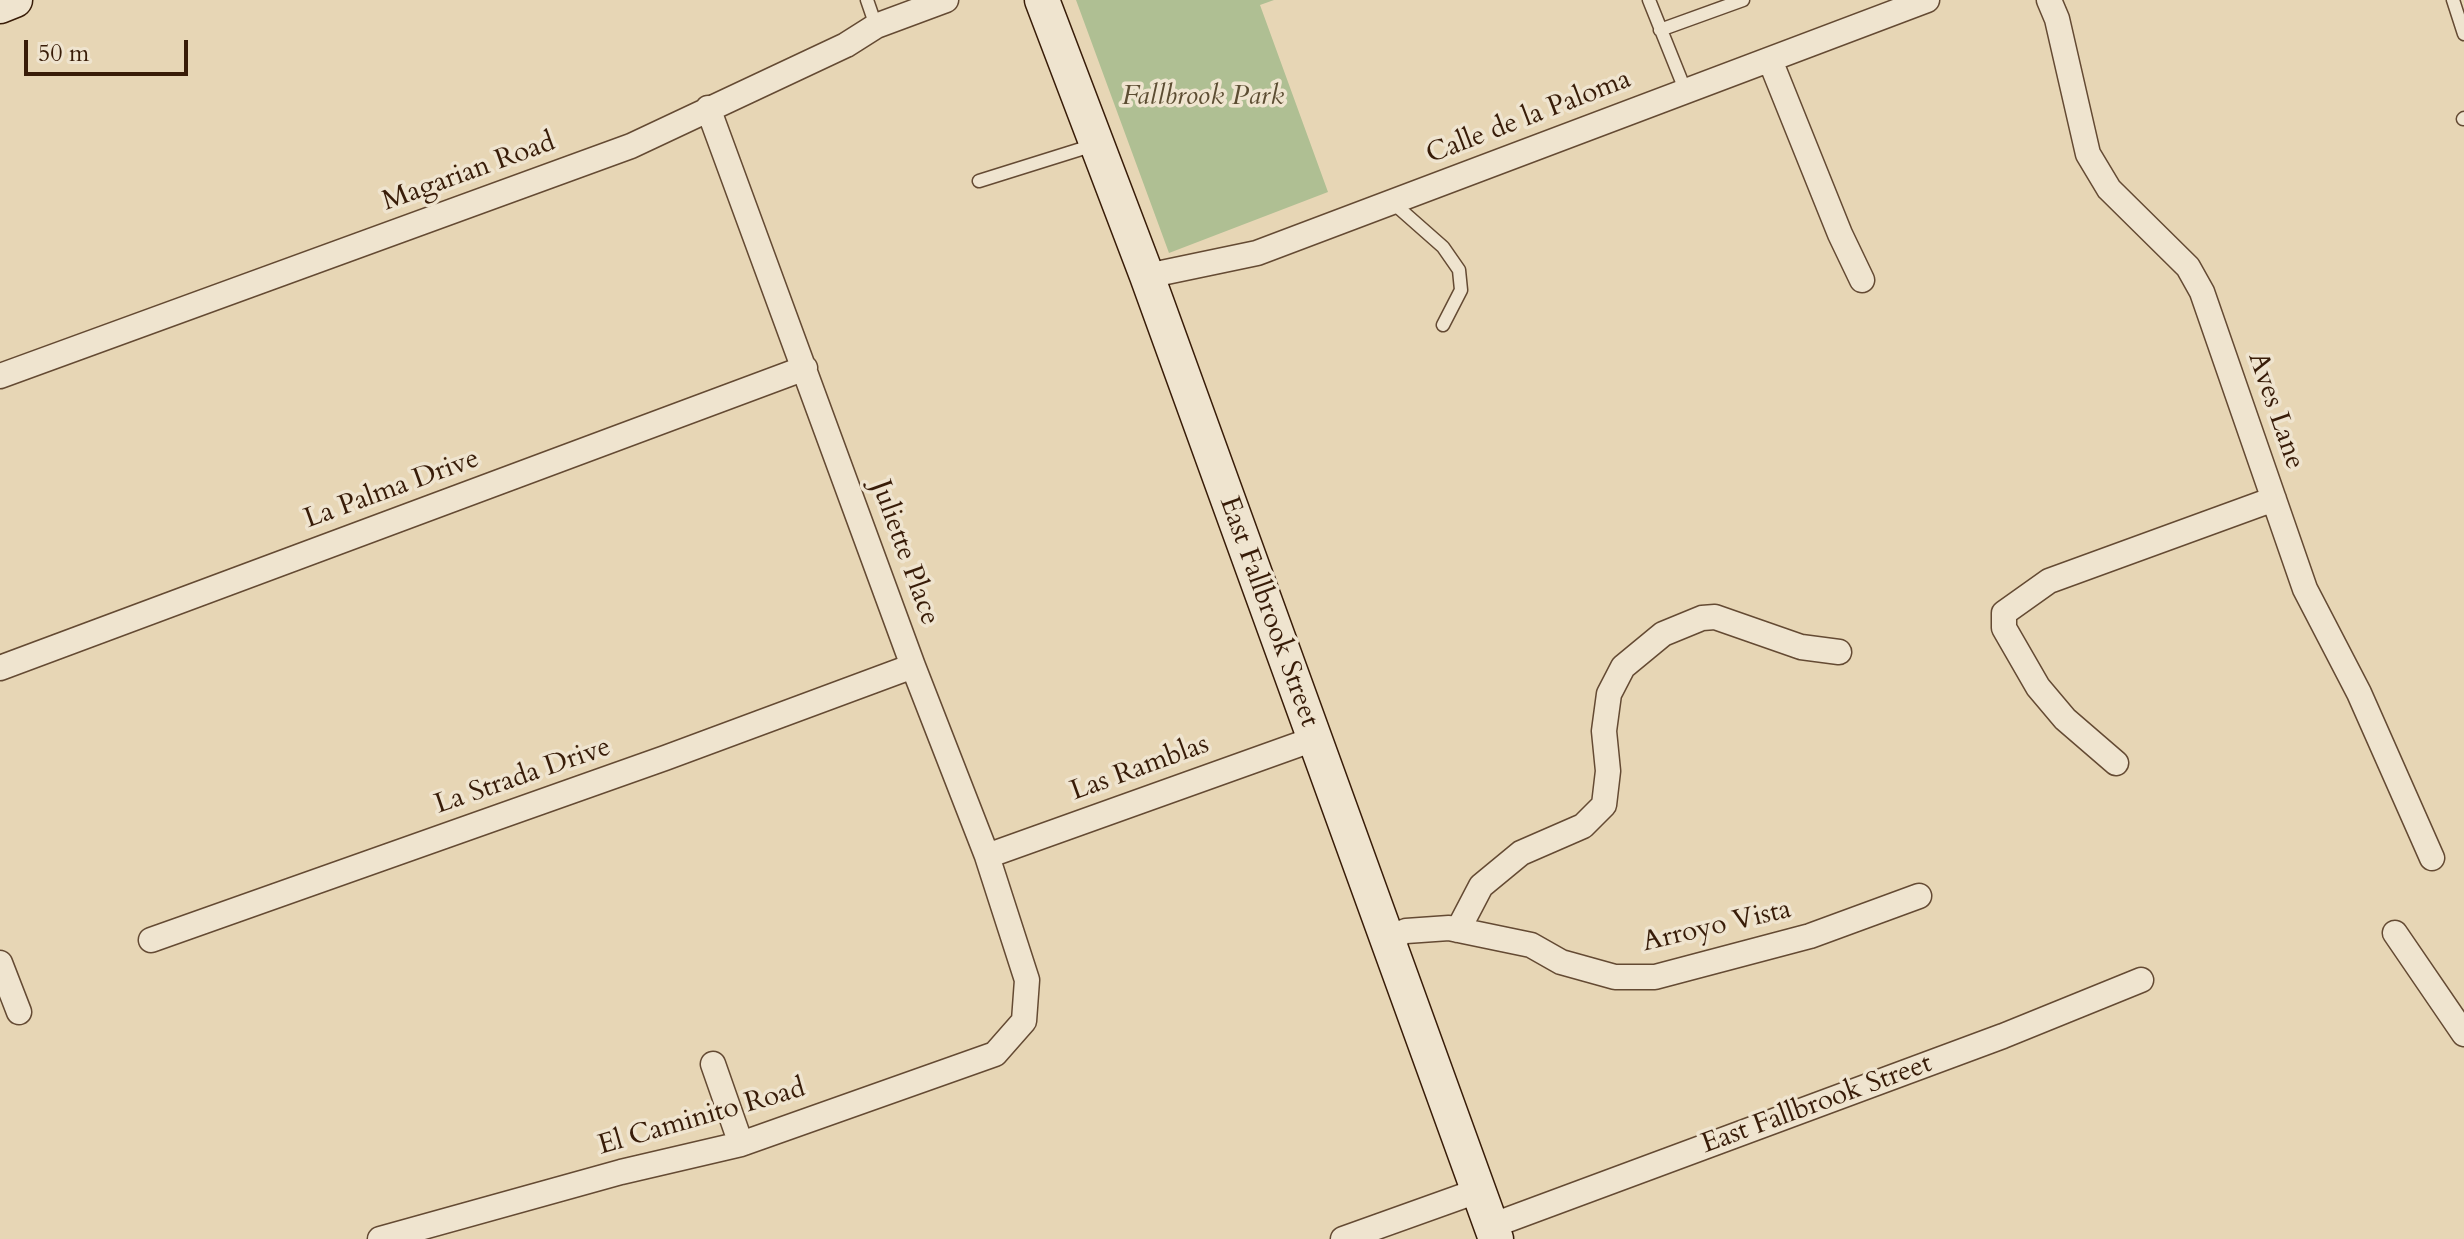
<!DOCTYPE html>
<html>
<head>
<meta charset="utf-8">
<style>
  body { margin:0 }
  #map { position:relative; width:2464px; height:1239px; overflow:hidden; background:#e7d6b5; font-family:Cardo,serif }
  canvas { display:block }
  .scale { position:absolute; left:24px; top:40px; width:164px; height:36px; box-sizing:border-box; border:4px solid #381c08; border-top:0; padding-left:10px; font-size:24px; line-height:28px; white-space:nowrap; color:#381c08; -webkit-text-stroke:6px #efe4cf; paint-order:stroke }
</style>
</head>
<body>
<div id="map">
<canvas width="2464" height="1239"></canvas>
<div class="scale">50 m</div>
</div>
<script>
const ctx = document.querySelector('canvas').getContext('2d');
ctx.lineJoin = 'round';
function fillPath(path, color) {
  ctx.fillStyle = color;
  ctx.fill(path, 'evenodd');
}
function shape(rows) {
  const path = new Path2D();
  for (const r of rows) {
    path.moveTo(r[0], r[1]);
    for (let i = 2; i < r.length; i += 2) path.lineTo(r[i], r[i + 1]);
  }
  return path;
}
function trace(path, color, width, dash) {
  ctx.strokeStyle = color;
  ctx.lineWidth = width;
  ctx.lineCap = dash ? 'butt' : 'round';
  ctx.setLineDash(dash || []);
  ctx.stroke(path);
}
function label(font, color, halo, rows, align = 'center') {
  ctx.font = font + ' Cardo,serif';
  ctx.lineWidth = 7;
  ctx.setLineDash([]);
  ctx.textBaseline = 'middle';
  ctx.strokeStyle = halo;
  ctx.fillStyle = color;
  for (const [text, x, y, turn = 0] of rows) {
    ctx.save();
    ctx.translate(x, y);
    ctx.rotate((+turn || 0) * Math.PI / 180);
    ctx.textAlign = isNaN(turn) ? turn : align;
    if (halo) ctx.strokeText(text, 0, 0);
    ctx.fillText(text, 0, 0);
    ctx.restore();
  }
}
fillPath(shape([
  [1076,0,1274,0,1260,5,1328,192,1169,253]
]), '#afbf93');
const lane = shape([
  [867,0,876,26],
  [1649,0,1686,92],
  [2453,0,2464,34],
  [1660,30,1743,0],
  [2463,119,2464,118],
  [979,181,1094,145],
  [1392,202,1443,247,1459,270,1461,290,1443,325]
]);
const street = shape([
  [2049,0,2057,19,2088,154,2109,189,2188,267,2202,292,2305,589,2359,693,2432,858],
  [1770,60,1840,234,1862,280],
  [1147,276,1257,253,1927,0],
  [0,376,631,146,846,45,876,26,946,0],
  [0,668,805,368],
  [2116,763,2065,719,2038,687,2004,628,2004,613,2049,581,2274,499],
  [987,856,1314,739],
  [1458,930,1481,886,1521,853,1583,826,1604,805,1608,771,1604,731,1609,694,1623,667,1663,634,1702,618,1715,617,1801,647,1839,652],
  [2395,933,2464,1034],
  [1388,938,1406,931,1449,928,1531,945,1561,962,1615,977,1655,977,1810,936,1919,896],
  [151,940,665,758,913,666],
  [0,963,19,1012],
  [713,1064,741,1144],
  [1491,1226,2003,1036,2141,980],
  [380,1239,621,1172,741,1144,995,1054,1024,1021,1027,980,987,856,913,666,708,108],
  [1343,1239,1480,1190]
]);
const secondary = shape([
  [1042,0,1147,276,1496,1239],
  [0,6,15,0]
]);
trace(lane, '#644a33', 15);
trace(street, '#644a33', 27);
trace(secondary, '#381c08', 37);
trace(lane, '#efe4cf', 12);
trace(street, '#efe4cf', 24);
trace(secondary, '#efe4cf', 34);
label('italic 28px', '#5c4d32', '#efe4cf', [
  ["Fallbrook Park",1203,98]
]);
label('28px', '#381c08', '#efe4cf', [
  ["Calle de la Paloma",1529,118,-21],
  ["Magarian Road",469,173,-20],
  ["Aves Lane",2275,411,71],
  ["La Palma Drive",392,490,-20],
  ["Juliette Place",904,553,70],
  ["East Fallbrook Street",1268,612,70],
  ["Las Ramblas",1140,769,-20],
  ["La Strada Drive",523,777,-19],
  ["Arroyo Vista",1717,927,-13],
  ["East Fallbrook Street",1817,1105,-20],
  ["El Caminito Road",702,1118,-16]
]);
</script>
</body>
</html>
